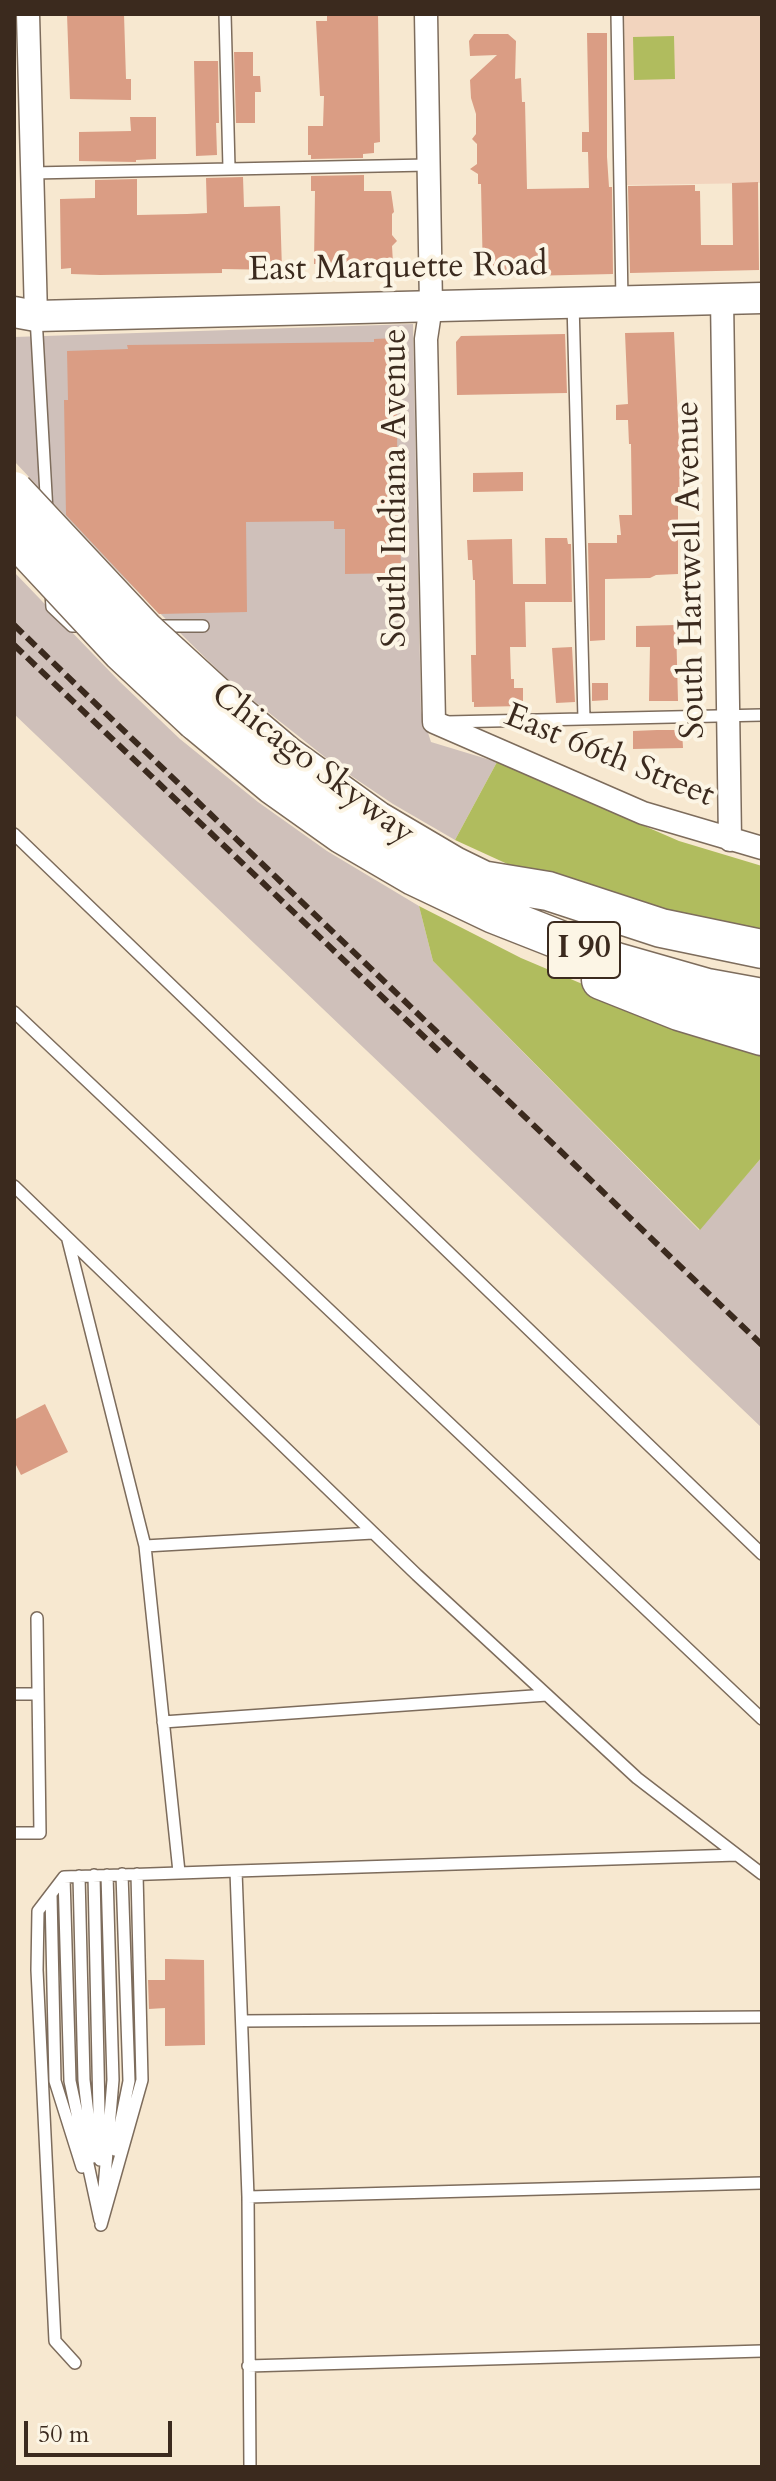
<!DOCTYPE html>
<html>
<head>
<meta charset="utf-8">
<style>
  body { margin:0 }
  #map { position:relative; width:776px; height:2481px; overflow:hidden; background:#f7e8d0; font-family:Cardo,serif }
  canvas { display:block }
  .frame { position:absolute; inset:0; border:16px solid #3b2a1e; pointer-events:none }
  .scale { position:absolute; left:24px; top:2421px; width:148px; height:36px; box-sizing:border-box; border:4px solid #3b2a1e; border-top:0; padding-left:10px; font-size:24px; line-height:28px; white-space:nowrap; color:#3b2a1e; -webkit-text-stroke:6px #fcf5e5; paint-order:stroke }
</style>
</head>
<body>
<div id="map">
<canvas width="776" height="2481"></canvas>
<div class="frame"></div>
<div class="scale">50 m</div>
</div>
<script>
const ctx = document.querySelector('canvas').getContext('2d');
ctx.lineJoin = 'round';
function fillPath(path, color) {
  ctx.fillStyle = color;
  ctx.fill(path, 'evenodd');
}
function shape(rows) {
  const path = new Path2D();
  for (const r of rows) {
    path.moveTo(r[0], r[1]);
    for (let i = 2; i < r.length; i += 2) path.lineTo(r[i], r[i + 1]);
  }
  return path;
}
function trace(path, color, width, dash) {
  ctx.strokeStyle = color;
  ctx.lineWidth = width;
  ctx.lineCap = dash ? 'butt' : 'round';
  ctx.setLineDash(dash || []);
  ctx.stroke(path);
}
function label(font, color, halo, rows, align = 'center') {
  ctx.font = font + ' Cardo,serif';
  ctx.lineWidth = 8;
  ctx.setLineDash([]);
  ctx.textBaseline = 'middle';
  ctx.strokeStyle = halo;
  ctx.fillStyle = color;
  for (const [text, x, y, turn = 0] of rows) {
    ctx.save();
    ctx.translate(x, y);
    ctx.rotate((+turn || 0) * Math.PI / 180);
    ctx.textAlign = isNaN(turn) ? turn : align;
    if (halo) ctx.strokeText(text, 0, 0);
    ctx.fillText(text, 0, 0);
    ctx.restore();
  }
}
fillPath(shape([
  [624,14,762,14,762,183,627,185]
]), '#f2d4be');
fillPath(shape([
  [413,324,421,711,431,742,497,762,455,840,393,804,335,765,230,682,125,579,14,461,14,337],
  [14,572,119,681,180,739,258,802,327,851,419,906,433,961,699,1230,762,1157,762,1428,14,714]
]), '#cfc0ba');
fillPath(shape([
  [674,36,675,79,634,80,633,37],
  [497,762,679,841,762,866,762,936,514,867,455,840],
  [419,906,521,958,632,1005,762,1049,762,1157,700,1230,433,961]
]), '#b0bc5e');
fillPath(shape([
  [67,14,124,14,126,79,131,79,131,100,70,99],
  [327,14,378,14,380,142,374,143,374,153,363,154,363,158,311,159,311,155,308,155,308,126,323,126,324,96,320,96,316,21,327,21],
  [587,33,607,33,607,157,609,187,612,187,613,274,483,277,481,184,478,184,478,174,470,169,477,164,477,144,472,139,476,134,476,114,471,98,470,80,497,55,470,56,469,41,474,34,508,34,516,41,515,79,521,78,522,102,525,102,527,189,589,188,588,152,582,152,582,132,589,132],
  [234,52,253,52,253,76,260,76,261,92,255,92,255,123,236,123],
  [194,61,218,61,219,123,216,123,217,155,196,156],
  [130,117,156,117,156,159,136,160,136,162,79,161,79,132,131,131],
  [364,175,364,191,391,191,394,212,392,214,392,235,397,241,392,246,393,263,388,263,388,268,319,272,319,264,314,264,315,191,311,191,311,176],
  [243,177,244,207,280,206,282,270,222,269,222,273,100,275,71,274,71,268,61,269,60,199,95,198,95,180,137,179,137,215,187,214,207,213,206,178],
  [758,182,759,270,630,273,628,186,695,185,695,191,700,191,701,245,733,245,732,183],
  [674,332,681,487,678,487,678,574,656,575,650,578,605,579,605,640,590,641,588,543,617,543,617,535,621,535,619,515,632,515,631,444,629,444,628,420,616,420,616,405,628,404,625,333],
  [565,334,567,393,457,395,456,342,461,336],
  [396,338,398,517,400,517,401,573,345,574,345,529,334,529,334,521,246,522,247,612,159,614,66,515,64,400,68,400,67,351,128,349,127,345,374,342,374,339],
  [523,472,523,491,473,492,473,473],
  [545,538,567,538,568,544,571,544,572,602,525,602,526,647,510,647,511,679,514,679,514,688,523,688,523,706,474,707,474,702,472,702,471,655,476,655,475,580,473,580,472,560,468,560,467,540,512,539,513,584,546,584],
  [676,625,678,701,649,701,650,647,636,647,636,626],
  [572,647,575,702,556,703,552,648],
  [592,683,608,683,608,700,592,701],
  [657,730,682,730,683,748,633,749,633,731],
  [45,1404,68,1452,21,1475,14,1461,14,1420],
  [165,1959,204,1960,205,2045,165,2046,165,2008,149,2009,148,1980,165,1980]
]), '#da9d84');
const lane = shape([
  [225,14,229,168],
  [617,14,622,301],
  [32,173,428,165],
  [573,303,584,719],
  [36,317,47,512],
  [51,593,52,607,72,626,84,626],
  [154,626,203,626],
  [447,722,762,715],
  [14,834,762,1554],
  [14,1012,762,1719],
  [14,1186,417,1575,637,1778,762,1874],
  [68,1240,145,1546,179,1872],
  [145,1546,373,1533],
  [14,1694,38,1694],
  [163,1722,547,1695],
  [14,1833,40,1833,37,1618],
  [236,1871,737,1855],
  [94,1875,100,2160],
  [79,1876,84,2080,93,2157],
  [64,1877,70,2081,100,2220],
  [51,1894,55,2081,82,2167],
  [242,2021,762,2017],
  [115,2150,129,2081,122,1874],
  [248,2197,762,2183],
  [103,2200,113,2080,107,1875],
  [101,2225,142,2080,137,1874],
  [75,2363,55,2341,37,1970,38,1911,64,1877,236,1871,248,2197,250,2467],
  [248,2366,762,2351]
]);
const street = shape([
  [28,14,36,316],
  [426,14,431,306,426,339,434,722,643,813,762,848],
  [722,298,730,840]
]);
const secondary = shape([
  [14,312,36,316,762,298]
]);
const highway = shape([
  [217,697,287,756,376,820,454,866,497,887],
  [196,721,273,785,342,834,414,876,494,914,616,962,707,988,762,998],
  [481,880,548,891,661,928,762,949],
  [601,980,679,1011,762,1036]
]);
trace(lane, '#7d6c5c', 14);
trace(street, '#7d6c5c', 25);
trace(secondary, '#7d6c5c', 33);
trace(highway, '#7d6c5c', 41);
trace(lane, '#fff', 11);
trace(street, '#fff', 22);
trace(secondary, '#fff', 30);
trace(highway, '#fff', 38);
trace(shape([
  [14,625,762,1345],
  [14,645,441,1053]
]), '#3b2a1e', 6, [12, 6]);
const highwayBridge = shape([
  [14,491,144,630,217,697],
  [14,536,122,652,196,721]
]);
trace(highwayBridge, '#7d6c5c', 41, []);
trace(highwayBridge, '#fff', 38);
for (const [x, y, w] of [
  [584,950,72]
]) {
  const box = new Path2D();
  box.roundRect(x - w / 2, y - 28, w, 56, 6);
  ctx.fillStyle = '#fcf5e5';
  ctx.fill(box);
  trace(box, '#3b2a1e', 2);
}
label('bold 32px', '#3b2a1e', null, [
  ["I 90",584,950]
]);
label('34px', '#3b2a1e', '#fcf5e5', [
  ["East Marquette Road",398,269,-1],
  ["South Indiana Avenue",397,488,-90],
  ["South Hartwell Avenue",692,570,-91],
  ["East 66th Street",609,757,22],
  ["Chicago Skyway",312,765,37]
]);
</script>
</body>
</html>
